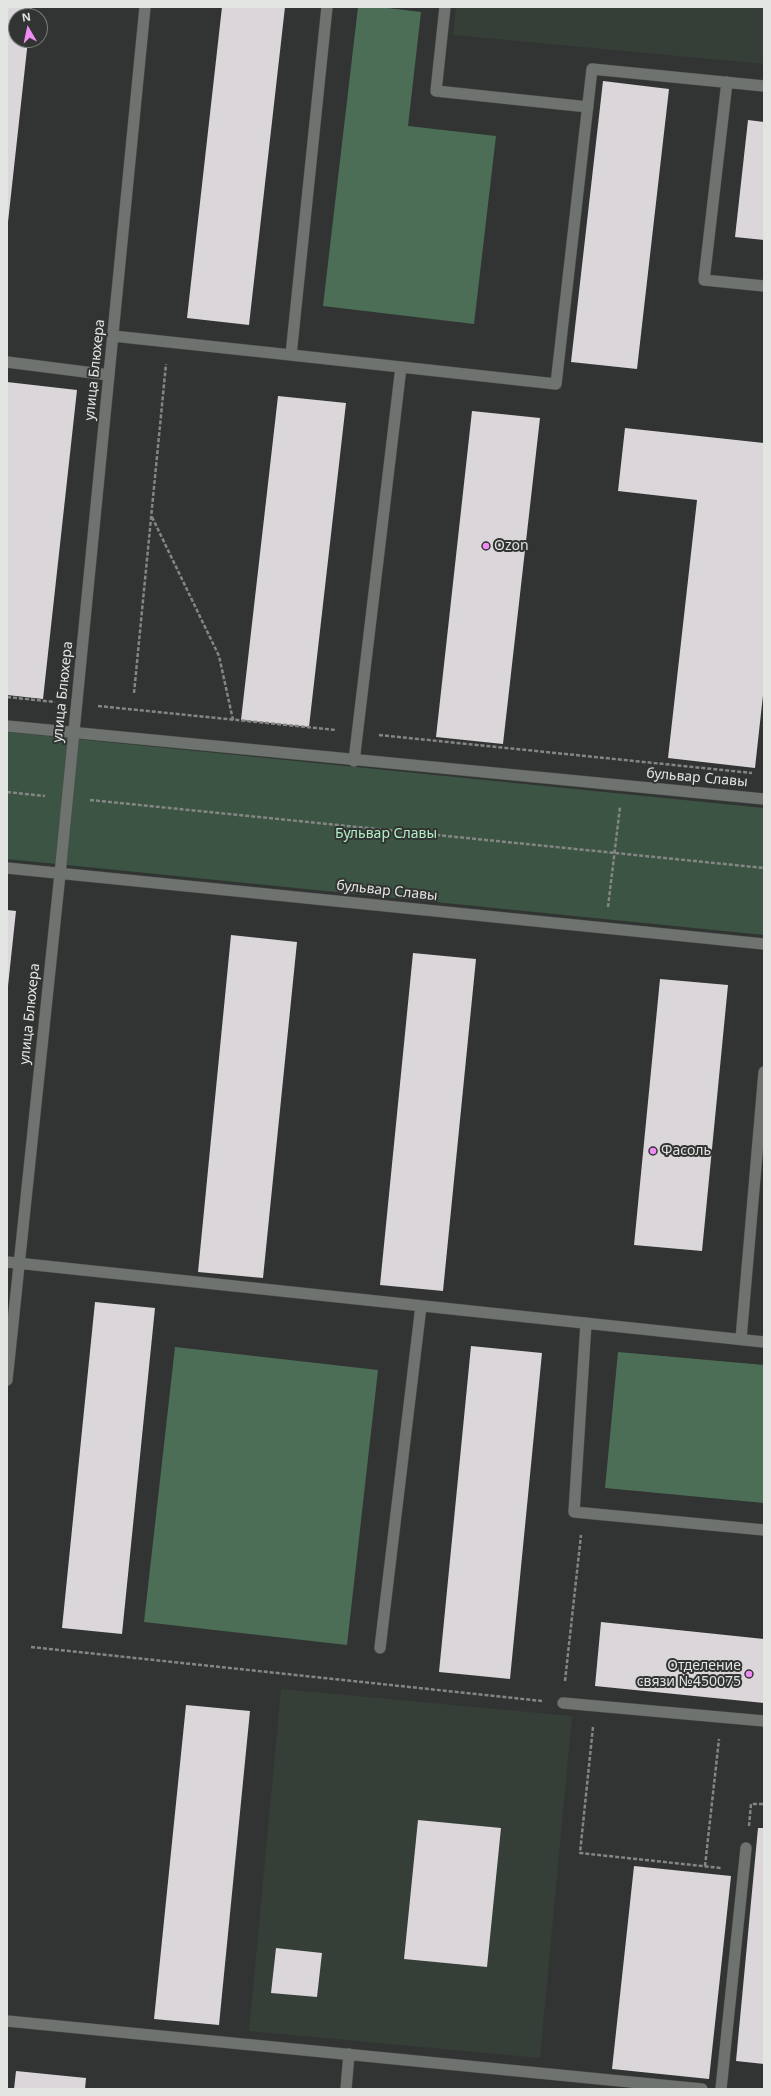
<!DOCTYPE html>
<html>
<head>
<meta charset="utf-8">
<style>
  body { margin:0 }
  #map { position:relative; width:771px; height:2096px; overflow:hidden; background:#313432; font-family:"Noto Sans",sans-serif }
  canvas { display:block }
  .frame { position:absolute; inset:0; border:8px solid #e3e5e3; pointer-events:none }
  .north { position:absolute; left:8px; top:8px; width:40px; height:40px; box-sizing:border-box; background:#313432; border:1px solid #787b79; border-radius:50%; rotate:351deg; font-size:11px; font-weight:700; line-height:16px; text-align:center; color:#e3e5e3 }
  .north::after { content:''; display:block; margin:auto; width:14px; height:18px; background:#f08bf5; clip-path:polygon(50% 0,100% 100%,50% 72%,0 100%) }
</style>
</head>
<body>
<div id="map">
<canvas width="771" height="2096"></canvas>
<div class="frame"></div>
<div class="north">N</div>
</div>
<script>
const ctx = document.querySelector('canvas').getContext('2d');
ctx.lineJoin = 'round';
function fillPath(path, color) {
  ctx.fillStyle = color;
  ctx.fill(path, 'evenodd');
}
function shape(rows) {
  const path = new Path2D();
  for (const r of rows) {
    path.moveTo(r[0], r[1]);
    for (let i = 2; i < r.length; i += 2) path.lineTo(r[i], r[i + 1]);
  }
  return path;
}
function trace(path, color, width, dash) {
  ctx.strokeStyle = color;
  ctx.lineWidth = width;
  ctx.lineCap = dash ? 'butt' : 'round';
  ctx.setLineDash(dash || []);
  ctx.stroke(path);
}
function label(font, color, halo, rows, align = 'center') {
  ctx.font = font + ' "Noto Sans",sans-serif';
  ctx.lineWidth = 4;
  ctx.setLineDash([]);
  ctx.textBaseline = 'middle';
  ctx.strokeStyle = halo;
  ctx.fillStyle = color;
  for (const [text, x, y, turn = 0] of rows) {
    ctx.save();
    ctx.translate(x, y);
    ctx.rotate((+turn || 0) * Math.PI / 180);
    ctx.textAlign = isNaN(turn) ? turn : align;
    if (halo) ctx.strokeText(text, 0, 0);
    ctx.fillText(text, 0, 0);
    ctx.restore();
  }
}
fillPath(shape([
  [456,7,764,7,764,64,453,35],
  [281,1689,572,1716,540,2058,249,2031]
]), '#363e38');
fillPath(shape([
  [7,732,764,808,764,935,7,859]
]), '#3b5443');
fillPath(shape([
  [358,7,379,7,421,12,408,126,496,136,474,324,323,306],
  [175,1347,378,1370,347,1645,144,1622],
  [618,1352,764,1365,764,1503,605,1488]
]), '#4c6e57');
fillPath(shape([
  [7,7,32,7,31,16,16,16,16,40,28,40,8,222],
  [222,7,285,7,249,325,187,318],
  [603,81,669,89,637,369,571,362],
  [748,120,764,122,764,240,735,237],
  [7,382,77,390,43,699,7,695],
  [278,396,346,403,309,727,241,720],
  [472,411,540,418,503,744,436,737],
  [625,428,764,443,764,686,755,768,668,758,697,500,618,491],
  [7,910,16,911,8,986,7,986],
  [231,935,297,942,263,1278,198,1272],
  [413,953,476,959,443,1291,380,1285],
  [660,979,728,985,702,1251,634,1245],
  [95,1302,155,1308,122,1634,62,1628],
  [471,1346,542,1353,510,1679,439,1672],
  [601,1622,764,1639,764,1703,595,1686],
  [186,1705,250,1711,219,2025,154,2019],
  [418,1820,501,1828,487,1967,404,1959],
  [758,1828,764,1828,764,2064,736,2061],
  [634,1866,731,1876,709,2079,612,2069],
  [276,1948,322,1953,317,1997,271,1993],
  [16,2071,86,2078,85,2089,14,2089]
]), '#dad6da');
const service = shape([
  [445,7,436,91,588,107],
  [727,82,704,280,764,286],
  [113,336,291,355,327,7],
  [291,355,556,384,592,69,764,86],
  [7,362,109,375],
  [354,761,401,367],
  [7,1262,764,1342],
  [586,1323,574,1512,764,1530],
  [741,1339,764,1072],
  [380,1648,421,1306],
  [563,1703,764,1721],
  [7,2021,702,2089],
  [346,2089,349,2054],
  [721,2089,746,1848]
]);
const minor = shape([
  [7,726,764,799],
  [7,868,764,944],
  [7,1380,60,874,145,7]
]);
trace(service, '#4e504e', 12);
trace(minor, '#4e504e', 12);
trace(shape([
  [152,517,219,656,233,720],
  [134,693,166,364],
  [7,697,55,702],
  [98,706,336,730],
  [379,735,752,773],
  [7,792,45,796],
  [90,800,764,868],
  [608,907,620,807],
  [31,1647,542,1701],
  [565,1681,581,1535],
  [593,1727,580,1853,721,1868],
  [749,1826,751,1804,764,1804],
  [705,1866,719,1739]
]), '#838684', 2.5, [4, 2]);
trace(service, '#6f7370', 11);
trace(minor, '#6f7370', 11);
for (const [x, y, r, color] of [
  [486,546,4,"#f08bf5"],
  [653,1151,4,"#f08bf5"],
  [749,1674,4,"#f08bf5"]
]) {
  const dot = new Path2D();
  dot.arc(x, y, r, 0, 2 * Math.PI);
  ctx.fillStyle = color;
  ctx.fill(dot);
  trace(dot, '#313432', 1.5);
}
label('14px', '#e3e5e3', '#313432', [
  ["улица Блюхера",95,370,-84],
  ["улица Блюхера",63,692,-84],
  ["бульвар Славы",697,778,5],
  ["бульвар Славы",387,891,6],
  ["улица Блюхера",30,1014,-84]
]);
label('14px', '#e3e5e3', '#313432', [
  ["Ozon",494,546],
  ["Фасоль",661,1151],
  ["Отделение",741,1666,"right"],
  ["связи №450075",741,1682,"right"]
], 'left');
label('14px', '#b2efc5', '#313432', [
  ["Бульвар Славы",386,834]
]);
</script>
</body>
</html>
